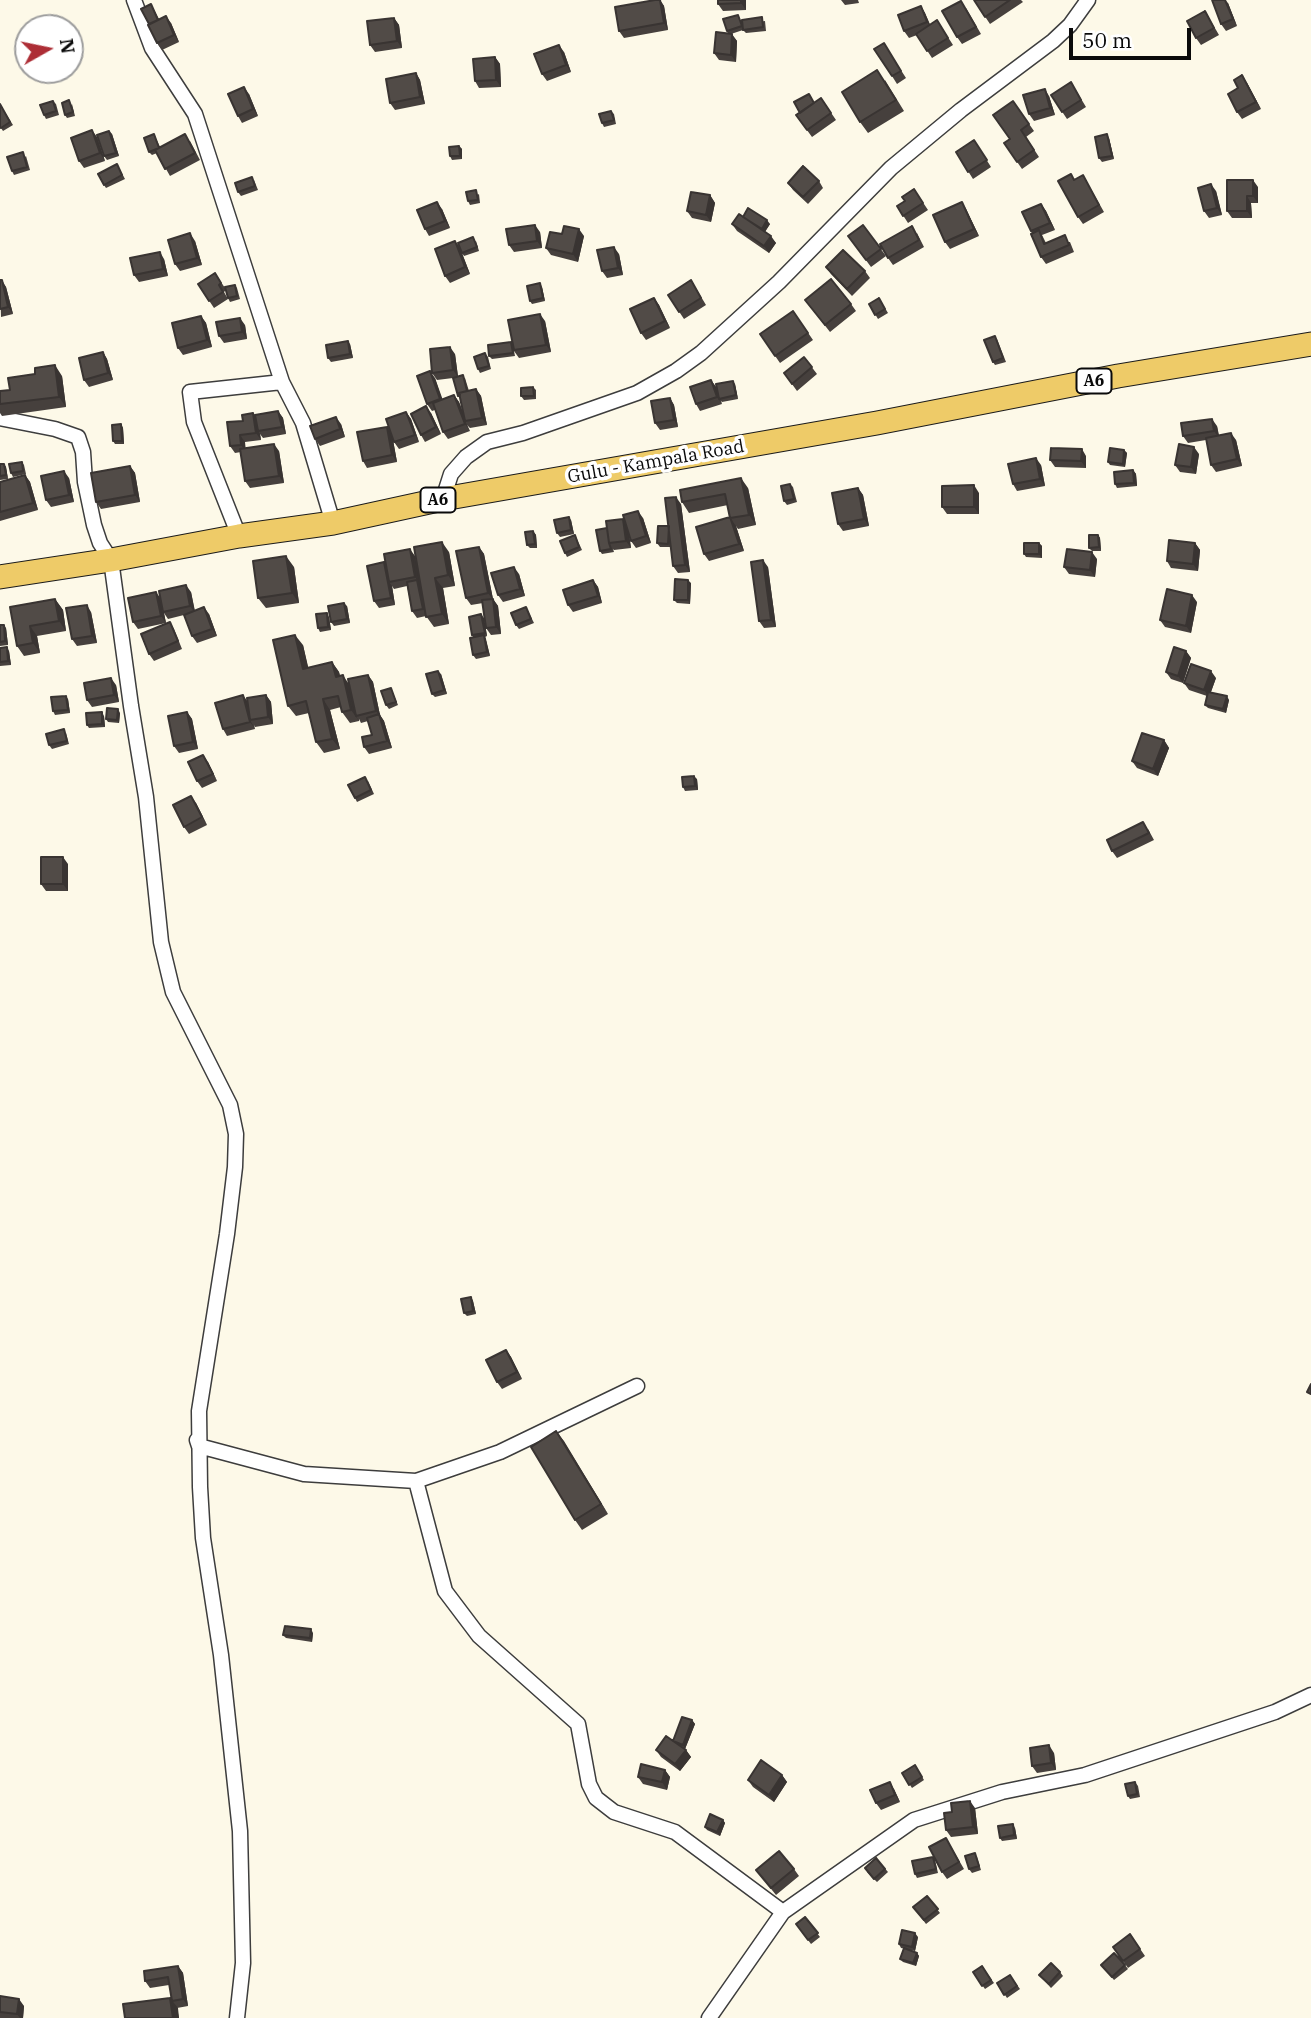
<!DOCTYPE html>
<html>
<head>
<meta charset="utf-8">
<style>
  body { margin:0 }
  #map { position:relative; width:1311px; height:2018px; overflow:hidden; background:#fdf9e8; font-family:"IBM Plex Serif",serif }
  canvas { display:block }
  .north { position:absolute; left:14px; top:14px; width:70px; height:70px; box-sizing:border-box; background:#fff; border:2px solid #9d9d9d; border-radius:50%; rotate:81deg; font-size:19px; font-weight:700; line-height:28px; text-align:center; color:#0a0a0a }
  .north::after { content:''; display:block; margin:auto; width:24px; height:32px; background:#ad2e36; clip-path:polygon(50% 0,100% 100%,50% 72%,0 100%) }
  .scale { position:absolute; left:1069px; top:28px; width:122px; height:32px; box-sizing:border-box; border:4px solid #0a0a0a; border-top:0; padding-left:9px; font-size:21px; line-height:24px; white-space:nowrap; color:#0a0a0a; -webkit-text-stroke:5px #fff; paint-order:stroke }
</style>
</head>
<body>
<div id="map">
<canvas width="1311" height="2018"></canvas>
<div class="north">N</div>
<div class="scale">50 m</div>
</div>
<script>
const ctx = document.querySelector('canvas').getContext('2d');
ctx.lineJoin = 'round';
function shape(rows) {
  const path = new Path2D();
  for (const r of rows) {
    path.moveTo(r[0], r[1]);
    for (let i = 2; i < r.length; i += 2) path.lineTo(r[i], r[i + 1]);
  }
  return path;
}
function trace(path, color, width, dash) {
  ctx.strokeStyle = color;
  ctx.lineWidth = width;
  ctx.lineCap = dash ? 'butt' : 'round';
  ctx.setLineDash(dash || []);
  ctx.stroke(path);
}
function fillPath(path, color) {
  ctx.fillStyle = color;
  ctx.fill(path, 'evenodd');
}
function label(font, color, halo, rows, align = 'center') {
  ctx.font = font + ' "IBM Plex Serif",serif';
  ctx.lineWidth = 7;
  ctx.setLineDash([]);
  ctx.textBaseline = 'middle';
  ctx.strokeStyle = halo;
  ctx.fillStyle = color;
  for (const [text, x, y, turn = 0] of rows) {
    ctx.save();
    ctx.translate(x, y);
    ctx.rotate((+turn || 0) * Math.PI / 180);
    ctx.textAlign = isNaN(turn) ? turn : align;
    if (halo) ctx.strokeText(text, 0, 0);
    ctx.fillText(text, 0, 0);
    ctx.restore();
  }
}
const street = shape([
  [134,0,152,48,195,114,282,382,303,423,333,523],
  [0,418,55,429,78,437,83,452,85,482,94,525,100,543,111,560,131,706,146,797,161,942,173,992,230,1105,236,1134,235,1167,227,1234,199,1411,200,1487,203,1538,221,1655,240,1831,243,1963,237,2018],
  [443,499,451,474,466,457,487,442,523,433,637,393,676,371,701,353,779,282,891,168,961,110,1053,41,1070,25,1088,0],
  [239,536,194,422,190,392,282,382],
  [197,1440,199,1446,304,1474,416,1481,500,1452,637,1386],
  [416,1481,445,1591,479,1636,578,1724,589,1784,596,1798,614,1812,675,1832,783,1912],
  [709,2018,783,1912,914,1820,1002,1792,1085,1775,1275,1712,1311,1695]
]);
const primary = shape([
  [0,577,111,560,239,536,333,523,443,499,877,423,1118,376,1311,344]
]);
trace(street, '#3d3d3d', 17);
trace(primary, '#1b1b1b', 25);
trace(street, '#fff', 14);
trace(primary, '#eecb68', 23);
fillPath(shape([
  [660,0,664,6,668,30,624,38,619,31],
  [746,0,746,10,723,11,718,4],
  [841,0,858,0,859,3,845,5],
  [974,0,1021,0,1023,2,990,24],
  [1228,3,1237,26,1226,31,1221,24],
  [151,4,159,19,171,23,179,42,162,50,157,43],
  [921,6,925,13,930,25,937,20,953,45,932,58,917,35,909,38,904,31],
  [966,8,981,34,962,44,957,37],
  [1205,11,1219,35,1201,45,1196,38],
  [738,15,742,24,765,21,766,31,746,33,743,30,731,34,737,41,736,62,719,60,714,53,728,34,727,31],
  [394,18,399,25,402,48,375,52,370,45],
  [888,50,906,78,897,84,892,76],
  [564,52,571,72,547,81,542,74],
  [495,57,500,64,501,87,479,88,475,81],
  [416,73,420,80,425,104,395,110,390,103],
  [885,80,904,111,868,133,860,122],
  [1071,82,1086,107,1067,119,1051,95],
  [1247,83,1261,109,1242,119,1237,112],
  [249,94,258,116,242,123,238,116],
  [1049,96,1055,115,1034,121,1029,114],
  [821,98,836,120,812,137,796,115],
  [53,101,56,104,59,115,46,119,44,115],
  [1013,101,1034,131,1026,137,1039,157,1022,169,1004,143,1010,139],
  [72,104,75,116,67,118,65,115],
  [1,106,13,125,3,131,1,128],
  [611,111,614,114,616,124,604,127,602,123],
  [109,131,112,134,119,156,107,160,104,156],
  [154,134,160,147,190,141,200,160,170,176,157,153,152,155,149,152],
  [97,137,105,161,84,168,79,161],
  [1109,138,1114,159,1102,162,1099,158],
  [974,140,991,167,973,179,956,152],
  [459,146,462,149,462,159,452,160,450,156],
  [26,156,30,170,14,175,12,171],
  [117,164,125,179,106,188,104,185],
  [1083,175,1104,212,1083,224,1078,217],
  [254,180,258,190,241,196,238,192],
  [819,181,823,188,808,204,793,190,788,183],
  [1258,187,1258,203,1251,203,1252,218,1232,218,1227,211],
  [914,189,928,210,908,223,897,206,905,201],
  [1216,191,1222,215,1209,218,1204,211],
  [479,194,480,203,470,205,468,201],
  [710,195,715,203,711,222,692,218,687,211],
  [962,202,966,209,979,236,950,249,945,242],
  [1041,204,1046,211,1055,230,1042,235,1046,243,1070,242,1074,252,1046,264,1041,257,1031,231],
  [442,209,450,228,429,236,425,229],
  [743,217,770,224,765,232,776,243,769,253,737,231,732,224],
  [863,225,886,256,871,267,848,236],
  [540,232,542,248,514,252,509,245],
  [917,233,924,247,893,265,888,258],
  [562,234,584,236,578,262,551,255,546,248],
  [195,241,202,265,180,271,175,264],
  [455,241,460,248,470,274,450,283,445,276],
  [476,241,479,251,464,256,462,253],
  [619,254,623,275,607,278,602,271],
  [164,259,168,276,139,282,134,275],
  [826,267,865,271,870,278,852,296,831,274],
  [215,273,225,288,235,285,237,288,240,299,230,302,228,298,226,290,224,292,228,299,214,308,198,284],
  [0,280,6,287,13,314,1,317],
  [691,280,706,305,684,319,668,295],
  [542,287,545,301,532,304,530,301],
  [654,298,659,305,670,328,646,340,641,333],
  [879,298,888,313,878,319,869,304],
  [805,300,851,304,856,311,830,332],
  [793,311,813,340,780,363,760,334],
  [201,316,206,323,212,347,183,355,178,348],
  [545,321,551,352,519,358,514,351,515,356,492,359,489,356,511,342,513,345],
  [245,325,247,339,224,343,219,336],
  [997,339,1006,362,995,365,993,362],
  [350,344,353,358,331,362,328,358],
  [103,352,107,359,113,380,89,387,84,380],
  [485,353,488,357,491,369,480,373,478,369],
  [455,354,458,376,465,378,469,391,476,389,481,396,487,425,470,428,467,425,470,431,448,439,443,432,435,410,432,411,427,404,435,378,442,400,454,395,459,402,464,414,461,399,458,396,453,378,437,380,432,373],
  [804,357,817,374,797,391,784,373],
  [62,376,66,407,2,416,0,413,0,391,10,390],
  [711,380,716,387,719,395,735,384,738,399,722,402,720,400,722,404,700,411,696,404],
  [533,387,536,390,536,399,524,400,521,396],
  [670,398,674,405,678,427,660,430,655,423],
  [278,411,283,418,286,434,263,438,260,434,261,440,245,442,245,448,279,451,284,483,250,488,245,481,241,452,235,453,230,446,243,421,255,415],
  [406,412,411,419,419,442,399,449,394,442,392,435,397,462,367,468,363,461,387,427,391,433],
  [431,413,441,434,425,442,421,435],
  [121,424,123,428,124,444,115,444,113,441],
  [341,424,345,437,320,446,315,439],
  [1217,426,1219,435,1236,440,1242,466,1216,472,1211,465,1206,440,1188,443,1183,436],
  [1124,450,1127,453,1125,467,1110,465,1108,462],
  [1199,454,1196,474,1180,472,1175,465],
  [1086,456,1086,468,1055,467,1050,460],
  [22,462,24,465,26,474,13,477,11,473],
  [0,464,4,464,6,467,8,479,0,480],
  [1041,465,1045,486,1017,491,1013,484],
  [130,466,135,473,140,502,101,509,96,502],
  [1133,470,1136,474,1137,486,1117,488,1115,484],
  [25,475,30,482,38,510,0,521,0,482],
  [69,478,74,502,51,507,46,500],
  [790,484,793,487,797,502,787,505,784,501],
  [748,488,756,525,738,529,736,526,744,551,709,561,704,554,730,517,728,505,689,513,682,502],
  [858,488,863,495,869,526,843,531,838,524],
  [979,493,979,514,947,514,942,507],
  [681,504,690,572,678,573,673,566,671,547,660,547,657,543],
  [643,518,651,543,636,548,631,541,629,535,631,548,614,550,613,549,614,552,602,554,600,551,607,528],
  [571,520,574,534,560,537,557,533],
  [533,531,536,535,537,548,530,548,527,545],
  [1098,535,1100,538,1101,551,1092,551,1089,548],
  [577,539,582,550,567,557,565,553],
  [1039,543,1042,546,1042,558,1026,557,1024,554],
  [1195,543,1200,550,1198,571,1171,568,1167,561],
  [479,547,484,554,493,599,498,606,501,634,491,635,486,628,483,603,471,605,466,598],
  [449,552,455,586,443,588,449,624,434,627,426,616,417,618,412,611,407,586,394,589,392,586,395,605,379,608,374,601,386,566,415,556,421,585],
  [1097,559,1095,577,1069,574,1064,567],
  [294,567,299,603,266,608,258,598],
  [768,567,776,627,764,628,759,621],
  [519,574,525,596,503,602,498,595],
  [593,580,598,587,602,603,573,612,568,605],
  [691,583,690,604,677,603,674,600],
  [191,592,195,611,209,614,217,636,197,643,192,636,184,615,168,619,164,613,166,623,138,629,133,622,160,597],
  [55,599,63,610,66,631,37,636,40,653,24,656,17,646,10,607],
  [1197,602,1191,633,1165,627,1160,620],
  [347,606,350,623,334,626,331,622],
  [526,607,534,623,519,629,516,625],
  [91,612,97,643,77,646,72,639],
  [329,617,331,630,320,632,318,628],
  [484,618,487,636,485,637,490,656,476,659,473,655,473,637,472,635],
  [170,622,174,629,182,649,154,661,149,654],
  [0,625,6,628,8,645,0,646],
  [303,645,308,668,332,662,339,672,340,676,349,684,368,675,373,682,380,715,384,721,392,748,369,754,364,747,372,735,368,721,361,723,359,719,359,721,350,723,342,712,341,707,330,710,340,749,324,753,316,742,309,713,296,716,288,706],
  [0,648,9,651,11,665,0,666],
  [1186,651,1191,658,1183,683,1171,679,1166,672],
  [441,674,447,694,435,697,432,694],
  [1216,678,1211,692,1229,700,1226,713,1208,708,1205,705,1207,696,1189,690,1184,683],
  [116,685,119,702,92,707,87,700],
  [391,688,398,705,389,709,386,705],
  [266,695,271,702,273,724,255,727,254,725,255,729,227,736,223,729,248,703],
  [68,699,70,713,55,715,53,711],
  [187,712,192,719,198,749,179,753,174,746],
  [120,713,119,723,108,722,106,719],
  [104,716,105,727,89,728,87,725],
  [66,733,69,744,52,749,49,745],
  [1164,740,1169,748,1158,776,1137,768,1132,761],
  [208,762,217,781,202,788,197,781],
  [697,779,698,790,685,791,683,787],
  [368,781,374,794,357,802,355,798],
  [196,803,207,825,189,834,184,827],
  [1148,829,1154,840,1117,858,1112,851],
  [68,864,68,891,46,891,41,884],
  [471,1297,473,1301,476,1314,467,1316,464,1313],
  [506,1350,511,1357,522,1379,502,1389,497,1382],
  [556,1431,608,1514,582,1530,575,1520],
  [313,1633,312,1642,286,1638,283,1635],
  [692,1720,695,1724,685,1749,683,1748,686,1750,691,1757,680,1771,661,1757,656,1750,673,1741],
  [1054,1753,1056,1770,1037,1773,1032,1766],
  [915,1765,924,1780,912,1788,902,1773],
  [665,1770,670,1777,667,1790,643,1784,638,1777],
  [782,1775,787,1782,774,1802,753,1787,748,1780],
  [1135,1782,1138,1786,1140,1797,1130,1799,1128,1796],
  [894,1789,900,1802,881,1810,876,1803],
  [975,1808,978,1834,951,1837,946,1830],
  [723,1820,725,1823,720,1836,707,1830,705,1827],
  [1015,1828,1017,1839,1002,1841,1000,1838],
  [946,1838,964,1869,947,1879,942,1872],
  [933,1857,935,1860,938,1873,917,1878,915,1874],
  [977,1857,981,1870,972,1873,969,1869],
  [876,1858,888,1872,877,1882,867,1872],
  [794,1869,799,1876,776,1895,756,1870],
  [927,1896,940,1913,926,1924,913,1907],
  [805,1917,820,1937,811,1944,796,1924],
  [1130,1934,1145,1956,1128,1968,1113,1947],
  [918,1937,915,1951,901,1948,899,1944],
  [917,1953,919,1956,916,1966,903,1962,900,1959],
  [1101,1965,1125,1965,1128,1969,1114,1980],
  [178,1966,183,1973,188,2006,177,2008,179,2018,125,2018,172,2000,169,1985,150,1988,145,1981],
  [982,1966,994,1983,985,1989,973,1972],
  [1060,1972,1063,1976,1051,1988,1039,1975],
  [1010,1975,1020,1989,1007,1998,997,1983],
  [0,1996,24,2006,23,2018,0,2018]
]), '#46403d');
fillPath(shape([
  [660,0,664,6,668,30,664,23],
  [741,0,746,0,746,10,741,3],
  [1225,0,1228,3,1237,26,1233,19],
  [921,6,925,13,932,29,927,22],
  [166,16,171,23,179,42,174,35],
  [394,18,399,25,402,48,397,41],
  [732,34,737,41,736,62,731,55],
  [559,45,564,52,571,72,566,65],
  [495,57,500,64,501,87,496,80],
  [416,73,420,80,425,104,420,97],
  [1242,75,1247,83,1261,109,1256,102],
  [244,87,249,94,258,116,253,109],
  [1045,89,1049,96,1055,115,1050,108],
  [92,130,97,137,105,161,100,153],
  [109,131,112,134,119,156,116,153],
  [1107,134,1109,138,1114,159,1112,156],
  [459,146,462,149,462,159,460,156],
  [1253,180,1258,187,1258,203,1253,196],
  [1211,184,1216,191,1222,215,1217,208],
  [710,195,715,203,711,222,706,215],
  [1247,196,1251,203,1252,218,1247,211],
  [437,202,442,209,450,228,445,221],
  [962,202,966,209,979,236,974,229],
  [1041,204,1046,211,1055,230,1050,223],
  [767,220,770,224,764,233,762,229],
  [535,225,540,232,542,248,537,241],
  [579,229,584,236,578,262,573,254],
  [190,233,195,241,202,265,197,258],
  [771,236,776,243,769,253,764,246],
  [455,241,460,248,470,274,465,267],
  [614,247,619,254,623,275,618,268],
  [160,252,164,259,168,276,163,269],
  [2,280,6,287,13,314,8,307],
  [540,283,542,287,545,301,543,298],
  [654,298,659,305,670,328,665,321],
  [540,314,545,321,551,352,546,345],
  [201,316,206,323,212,347,207,340],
  [240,318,245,325,247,339,242,332],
  [348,341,350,344,353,358,350,354],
  [450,347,455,354,458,377,453,370],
  [103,352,107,359,113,380,108,373],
  [55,365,62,376,66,407,59,397],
  [430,371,435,378,445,406,440,399],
  [711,380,716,387,722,404,717,397],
  [733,381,735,384,738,399,736,395],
  [476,389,481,396,487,425,482,418],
  [454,395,459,402,466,421,465,421,470,431,465,424],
  [670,398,674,405,678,427,674,420],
  [426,406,431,413,441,434,436,427],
  [278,411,283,418,286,434,282,427],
  [406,412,411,419,419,442,415,435],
  [253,413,258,420,258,431,260,434,261,440,256,433],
  [336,417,341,424,345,437,340,429],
  [1212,419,1217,426,1219,438,1214,431],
  [121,424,123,428,124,444,122,441],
  [387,427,392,434,397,462,392,455],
  [1231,433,1236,440,1242,466,1237,459],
  [240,435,245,442,246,452,241,445],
  [274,444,279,451,284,483,279,476],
  [1194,447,1199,454,1196,474,1191,467],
  [1082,449,1086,456,1086,468,1081,461],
  [1124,450,1127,453,1125,467,1123,464],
  [1036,458,1041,465,1045,486,1040,479],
  [4,464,6,467,8,479,6,475],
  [130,466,135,473,140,502,135,495],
  [1133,470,1136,474,1137,486,1134,483],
  [64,471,69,478,74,502,69,495],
  [25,475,30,482,38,510,33,503],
  [741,478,748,488,756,525,749,515],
  [974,485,979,493,979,514,974,507],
  [858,488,863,495,869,526,864,519],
  [676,497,681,504,690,572,685,565],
  [638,511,643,518,651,543,646,536],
  [569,517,571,520,574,534,571,530],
  [623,519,628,526,631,548,626,541],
  [731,519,736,526,744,551,739,544],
  [533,531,536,535,537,548,535,544],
  [1098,535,1100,538,1101,551,1099,547],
  [442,542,449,552,455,586,448,575],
  [1039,543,1042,546,1042,558,1039,554],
  [1195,543,1200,550,1198,571,1193,564],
  [479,547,484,554,493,599,498,606,501,634,496,627,493,600,488,593],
  [410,549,415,556,420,584,422,587,428,616,423,609,417,580,415,577],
  [1092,552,1097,559,1095,577,1090,570],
  [286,556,294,567,299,603,292,593],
  [763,560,768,567,776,627,771,620],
  [384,562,389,569,389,582,392,586,395,605,391,598],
  [514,567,519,574,525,596,520,589],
  [435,578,443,588,449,624,442,614],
  [593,580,598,587,602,603,598,596],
  [688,580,691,583,690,604,688,600],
  [186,585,191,592,195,613,190,606],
  [156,592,161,599,166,623,161,616],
  [1192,595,1197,602,1191,633,1186,626],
  [55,599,63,610,66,631,59,621],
  [344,603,347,606,350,623,347,619],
  [87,605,91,612,97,643,92,636],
  [204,607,209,614,217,636,212,629],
  [327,613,329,617,331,630,328,627],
  [481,614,484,618,487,636,485,633],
  [4,625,6,628,8,645,5,641],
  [30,626,37,636,40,653,33,643],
  [295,635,303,645,311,679,303,669],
  [484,635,486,639,490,656,487,652],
  [7,647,9,651,11,665,8,661],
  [1186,651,1191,658,1183,683,1178,676],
  [332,662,339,672,343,688,336,677],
  [438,671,441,674,447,694,444,690],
  [1211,671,1216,678,1209,697,1204,690],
  [343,675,350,686,356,716,359,721,351,710],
  [368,675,373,682,380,715,384,721,392,748,387,741,381,718,376,711],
  [111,678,116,685,119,702,114,695],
  [243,695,248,702,250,720,255,729,250,722],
  [266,695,271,702,273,724,268,717],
  [66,696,68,699,70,713,68,710],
  [1227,696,1229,700,1226,713,1223,709],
  [323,699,330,710,340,749,332,739],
  [118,709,120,713,119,723,117,720],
  [102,712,104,716,105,727,102,724],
  [187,712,192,719,198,749,193,742],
  [1164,740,1169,748,1158,776,1153,769],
  [203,755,208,762,217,781,213,774],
  [694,776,697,779,698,790,695,786],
  [191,796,196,803,207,825,202,817],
  [63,857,68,864,68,891,63,884],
  [471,1297,473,1301,476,1314,473,1311],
  [506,1350,511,1357,522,1379,517,1372],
  [556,1431,564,1441,608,1514,601,1504],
  [311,1629,313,1633,312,1642,310,1638],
  [692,1720,695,1724,685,1749,683,1745],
  [1049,1745,1054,1753,1056,1770,1051,1763],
  [686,1750,691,1757,680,1771,675,1764],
  [665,1770,670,1777,667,1790,662,1782],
  [782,1775,787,1782,774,1802,769,1795],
  [890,1782,894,1789,900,1802,895,1795],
  [970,1801,975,1808,978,1834,973,1827],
  [723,1820,725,1823,720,1836,717,1832],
  [1013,1824,1015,1828,1017,1839,1014,1835],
  [915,1933,918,1937,915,1951,912,1947],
  [917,1953,919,1956,916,1966,913,1963],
  [178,1966,183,1973,188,2006,183,1999],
  [170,1998,178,2008,179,2018,173,2018],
  [19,1999,24,2006,23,2018,20,2018,17,2014]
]), '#393432');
const building = shape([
  [655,0,660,0,664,23,619,31,615,7,655,0],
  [718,0,741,0,741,3,718,4,718,0],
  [974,0,1010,0,985,17,974,0],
  [1212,0,1225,0,1233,19,1221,24,1212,0],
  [961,1,976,27,957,37,942,11,961,1],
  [151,4,158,20,149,24,141,9,151,4],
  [921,6,927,22,904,31,898,15,921,6],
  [1205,11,1214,28,1196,38,1187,21,1205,11],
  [738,15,742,26,727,31,723,19,738,15],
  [166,16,174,35,157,43,148,25,166,16],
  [762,17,763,27,743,30,742,20,762,17],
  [394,18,397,41,370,45,367,21,394,18],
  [937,20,948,38,927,51,916,34,937,20],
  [716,32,732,34,731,55,714,53,716,32],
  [884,43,901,71,892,76,874,49,884,43],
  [559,45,566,65,542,74,534,54,559,45],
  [495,57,496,80,475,81,473,59,495,57],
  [877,70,896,100,860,122,842,92,877,70],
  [416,73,420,97,390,103,386,79,416,73],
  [1242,75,1256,102,1237,112,1228,94,1238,88,1234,80,1242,75],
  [1071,82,1081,100,1062,112,1051,95,1071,82],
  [244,87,253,109,238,116,228,94,244,87],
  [1045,89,1050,108,1029,114,1023,95,1045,89],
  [809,94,814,103,800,113,794,102,809,94],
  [821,98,831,113,807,130,796,115,821,98],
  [69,100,73,112,65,115,62,103,69,100],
  [53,101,56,111,44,115,40,105,53,101],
  [1013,101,1029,124,1021,130,1034,150,1017,162,1004,143,1010,139,993,115,1013,101],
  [0,104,10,122,1,128,0,127,0,104],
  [611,111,614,120,602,123,599,114,611,111],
  [92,130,100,153,79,161,71,138,92,130],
  [109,131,116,153,104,156,97,135,109,131],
  [154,134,159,148,149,152,144,138,154,134],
  [185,134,195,153,165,169,155,150,185,134],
  [1107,134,1112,156,1099,158,1095,137,1107,134],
  [974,140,987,160,968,172,956,152,974,140],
  [459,146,460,156,450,156,449,147,459,146],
  [23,152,27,167,12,171,7,157,23,152],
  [117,164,122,175,104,185,98,174,117,164],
  [803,166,819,181,803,197,788,183,803,166],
  [1071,174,1074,180,1083,175,1099,205,1078,217,1058,181,1071,174],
  [252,177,255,186,238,192,235,183,252,177],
  [1227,180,1253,180,1253,196,1247,196,1247,211,1227,211,1227,180],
  [1211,184,1217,208,1204,211,1198,188,1211,184],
  [914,189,923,203,903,216,897,206,905,201,902,197,914,189],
  [476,190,478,200,468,201,466,192,476,190],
  [691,192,710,195,706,215,687,211,691,192],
  [437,202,445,221,425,229,417,210,437,202],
  [962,202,974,229,945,242,933,215,962,202],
  [1041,204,1050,223,1031,231,1022,212,1041,204],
  [748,208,767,220,762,229,743,217,748,208],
  [739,214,771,236,764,246,732,224,739,214],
  [535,225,537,241,509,245,506,229,535,225],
  [863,225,881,249,866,260,848,236,863,225],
  [564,226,579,229,573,254,546,248,550,232,562,234,564,226],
  [912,226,919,240,888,258,880,244,912,226],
  [1039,230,1044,244,1065,235,1069,245,1041,257,1031,234,1039,230],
  [190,233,197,258,175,264,168,240,190,233],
  [473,237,477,247,462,253,458,243,473,237],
  [455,241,465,267,445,276,435,249,455,241],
  [614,247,618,268,602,271,597,250,614,247],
  [843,250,865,271,847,289,826,267,843,250],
  [160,252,163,269,134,275,130,258,160,252],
  [215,273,221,283,219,285,223,292,209,301,198,284,215,273],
  [831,279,851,304,825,325,805,300,831,279],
  [0,280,2,280,8,307,0,309,0,280],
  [691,280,701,298,679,312,668,295,691,280],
  [540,283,543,298,530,301,527,286,540,283],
  [235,285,237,296,228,298,225,287,235,285],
  [654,298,665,321,641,333,630,309,654,298],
  [879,298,885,309,875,315,869,304,879,298],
  [793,311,808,333,775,356,760,334,793,311],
  [540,314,546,345,514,350,508,320,540,314],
  [201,316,207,340,178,348,172,323,201,316],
  [240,318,242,332,219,336,216,322,240,318],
  [995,336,1003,358,993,362,984,340,995,336],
  [348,341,350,354,328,358,326,345,348,341],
  [511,342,513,353,489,356,488,345,511,342],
  [450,347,453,370,432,373,430,349,450,347],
  [103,352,108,373,84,380,79,358,103,352],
  [485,353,489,366,478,369,474,357,485,353],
  [804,357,812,367,792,384,784,373,804,357],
  [55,365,59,397,0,404,0,391,10,390,8,378,35,374,35,368,55,365],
  [430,371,440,399,427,404,417,376,430,371],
  [463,375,467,391,459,393,460,395,458,396,453,378,463,375],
  [711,380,717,397,696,404,690,387,711,380],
  [733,381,736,395,719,399,716,384,733,381],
  [533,387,534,396,521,396,521,388,533,387],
  [476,389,482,418,465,421,459,393,476,389],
  [454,395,465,424,443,432,433,403,454,395],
  [670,398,674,420,655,423,651,401,670,398],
  [426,406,436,427,421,435,411,414,426,406],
  [278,411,282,427,258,431,255,415,278,411],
  [406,412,415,435,394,442,386,419,406,412],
  [253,413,256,433,240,435,241,445,230,446,227,422,243,421,242,415,253,413],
  [336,417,340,429,315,439,310,426,336,417],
  [1212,419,1214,431,1183,436,1181,423,1212,419],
  [121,424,122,441,113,441,112,425,121,424],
  [387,427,392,455,363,461,357,432,387,427],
  [1231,433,1237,459,1211,465,1206,438,1231,433],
  [274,444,279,476,245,481,240,449,274,444],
  [1179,444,1194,447,1191,467,1175,465,1179,444],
  [1051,448,1082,449,1081,461,1050,460,1051,448],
  [1110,448,1124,450,1123,464,1108,462,1110,448],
  [1036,458,1040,479,1013,484,1008,464,1036,458],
  [22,462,23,471,11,473,9,464,22,462],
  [0,464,4,464,6,475,0,476,0,464],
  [130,466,135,495,96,502,91,473,130,466],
  [1133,470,1134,483,1115,484,1114,472,1133,470],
  [64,471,69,495,46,500,41,476,64,471],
  [25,475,33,503,0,512,0,482,25,475],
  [741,478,749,515,730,518,725,494,682,502,680,490,741,478],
  [790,484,794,499,784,501,781,486,790,484],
  [974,485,974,507,942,507,942,486,974,485],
  [858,488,864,519,838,524,832,493,858,488],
  [676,497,685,565,673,566,665,498,676,497],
  [638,511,646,536,631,541,623,515,638,511],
  [569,517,571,530,557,533,554,520,569,517],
  [730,517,739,544,704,554,696,527,730,517],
  [623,519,626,541,609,543,606,521,623,519],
  [658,526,669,526,668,544,657,543,658,526],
  [607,528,609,543,611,549,600,551,596,530,607,528],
  [533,531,535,544,527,545,525,532,533,531],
  [575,535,579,547,565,553,560,541,575,535],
  [1089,535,1098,535,1099,547,1089,548,1089,535],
  [1169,540,1195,543,1193,564,1167,561,1169,540],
  [442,542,448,575,435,578,442,614,426,617,414,547,442,542],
  [1024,543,1039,543,1039,554,1024,554,1024,543],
  [479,547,488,593,466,598,456,551,479,547],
  [410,549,415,577,389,582,384,554,410,549],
  [1067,549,1092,552,1090,570,1064,567,1067,549],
  [286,556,292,593,258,598,253,561,286,556],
  [763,560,771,620,759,621,751,562,763,560],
  [384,562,391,598,374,601,367,566,384,562],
  [514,567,520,589,498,595,491,573,514,567],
  [675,579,688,580,688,600,674,600,675,579],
  [417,580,423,609,412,611,407,582,417,580],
  [593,580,598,596,568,605,563,590,593,580],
  [186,585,190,606,163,612,159,591,186,585],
  [1167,589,1192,595,1186,626,1160,620,1167,589],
  [156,592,161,616,133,622,128,598,156,592],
  [55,599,59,621,30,626,33,643,17,646,10,607,55,599],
  [493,599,496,627,486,628,482,600,493,599],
  [344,603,347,619,331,622,328,606,344,603],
  [87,605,92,636,72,639,66,608,87,605],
  [204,607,212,629,192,636,184,615,204,607],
  [526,607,531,619,516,625,511,613,526,607],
  [327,613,328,627,318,628,316,614,327,613],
  [481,614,485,633,472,635,469,617,481,614],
  [170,622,178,641,149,654,141,634,170,622],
  [0,625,4,625,5,641,0,642,0,625],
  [295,635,303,669,332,662,336,677,343,675,351,710,342,712,338,696,323,699,332,739,316,742,306,701,288,706,273,640,295,635],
  [484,635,487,652,473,655,470,638,484,635],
  [7,647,8,661,0,662,0,648,7,647],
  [1174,647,1186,651,1178,676,1166,672,1174,647],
  [1191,664,1211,671,1204,690,1184,683,1191,664],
  [438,671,444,690,432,694,426,674,438,671],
  [368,675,376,711,356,716,348,679,368,675],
  [111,678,114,695,87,700,84,683,111,678],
  [391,688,396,702,386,705,381,691,391,688],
  [1208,692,1227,696,1223,709,1205,705,1208,692],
  [243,695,250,722,223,729,215,703,243,695],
  [266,695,268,717,250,720,247,698,266,695],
  [66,696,68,710,53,711,51,697,66,696],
  [107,708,118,709,117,720,106,719,107,708],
  [102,712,102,724,87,725,86,713,102,712],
  [187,712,193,742,174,746,168,716,187,712],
  [379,714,387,741,364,747,362,737,372,735,367,718,379,714],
  [64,729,67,741,49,745,46,734,64,729],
  [1142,733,1164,740,1153,769,1132,761,1142,733],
  [203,755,213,774,197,781,188,762,203,755],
  [694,776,695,786,683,787,682,777,694,776],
  [365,777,371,790,355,798,348,785,365,777],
  [191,796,202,817,184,827,173,805,191,796],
  [1143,822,1149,833,1112,851,1107,840,1143,822],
  [41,857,63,857,63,884,41,884,41,857],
  [471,1297,473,1311,464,1313,461,1299,471,1297],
  [506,1350,517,1372,497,1382,486,1360,506,1350],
  [1311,1384,1311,1394,1307,1392,1311,1384],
  [556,1431,601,1504,575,1520,531,1447,556,1431],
  [285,1626,311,1629,310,1638,283,1635,285,1626],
  [682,1717,692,1720,683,1745,673,1741,682,1717],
  [666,1736,686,1750,675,1764,656,1750,666,1736],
  [1049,1745,1051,1763,1032,1766,1030,1748,1049,1745],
  [761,1760,782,1775,769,1795,748,1780,761,1760],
  [641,1764,665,1770,662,1782,638,1777,641,1764],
  [915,1765,922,1777,909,1785,902,1773,915,1765],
  [890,1782,895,1795,876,1803,870,1790,890,1782],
  [1135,1782,1137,1794,1128,1796,1125,1784,1135,1782],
  [970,1801,973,1827,946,1830,944,1813,952,1812,951,1803,970,1801],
  [710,1814,723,1820,717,1832,705,1827,710,1814],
  [1013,1824,1014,1835,1000,1838,998,1826,1013,1824],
  [946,1838,959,1862,942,1872,929,1847,946,1838],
  [779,1851,794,1869,771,1888,756,1870,779,1851],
  [975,1853,979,1866,969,1869,965,1856,975,1853],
  [933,1857,936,1869,915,1874,912,1861,933,1857],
  [876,1858,885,1869,874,1879,865,1868,876,1858],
  [927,1896,938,1909,924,1920,913,1907,927,1896],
  [805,1917,818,1933,808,1940,796,1924,805,1917],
  [902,1930,915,1933,912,1947,899,1944,902,1930],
  [1130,1934,1140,1949,1123,1961,1113,1947,1130,1934],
  [904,1948,917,1953,913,1963,900,1959,904,1948],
  [1114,1953,1125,1965,1112,1977,1101,1965,1114,1953],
  [1051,1963,1060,1972,1049,1984,1039,1975,1051,1963],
  [178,1966,183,1999,172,2001,168,1977,145,1981,144,1971,178,1966],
  [982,1966,991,1980,982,1986,973,1972,982,1966],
  [1010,1975,1017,1986,1004,1995,997,1983,1010,1975],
  [0,1996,19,1999,17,2014,0,2012,0,1996],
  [170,1998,173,2018,125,2018,123,2004,170,1998]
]);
fillPath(building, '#514b47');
trace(building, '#393432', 2);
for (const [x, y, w] of [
  [1094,381,35],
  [438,500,35]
]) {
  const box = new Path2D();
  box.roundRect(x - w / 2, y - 12.5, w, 25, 5);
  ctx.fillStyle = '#fff';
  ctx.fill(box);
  trace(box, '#0a0a0a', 2);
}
label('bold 16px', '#0a0a0a', null, [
  ["A6",1094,381],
  ["A6",438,500]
]);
label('18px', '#0a0a0a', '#fff', [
  ["Gulu - Kampala Road",656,462,-10]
]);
</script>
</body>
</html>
